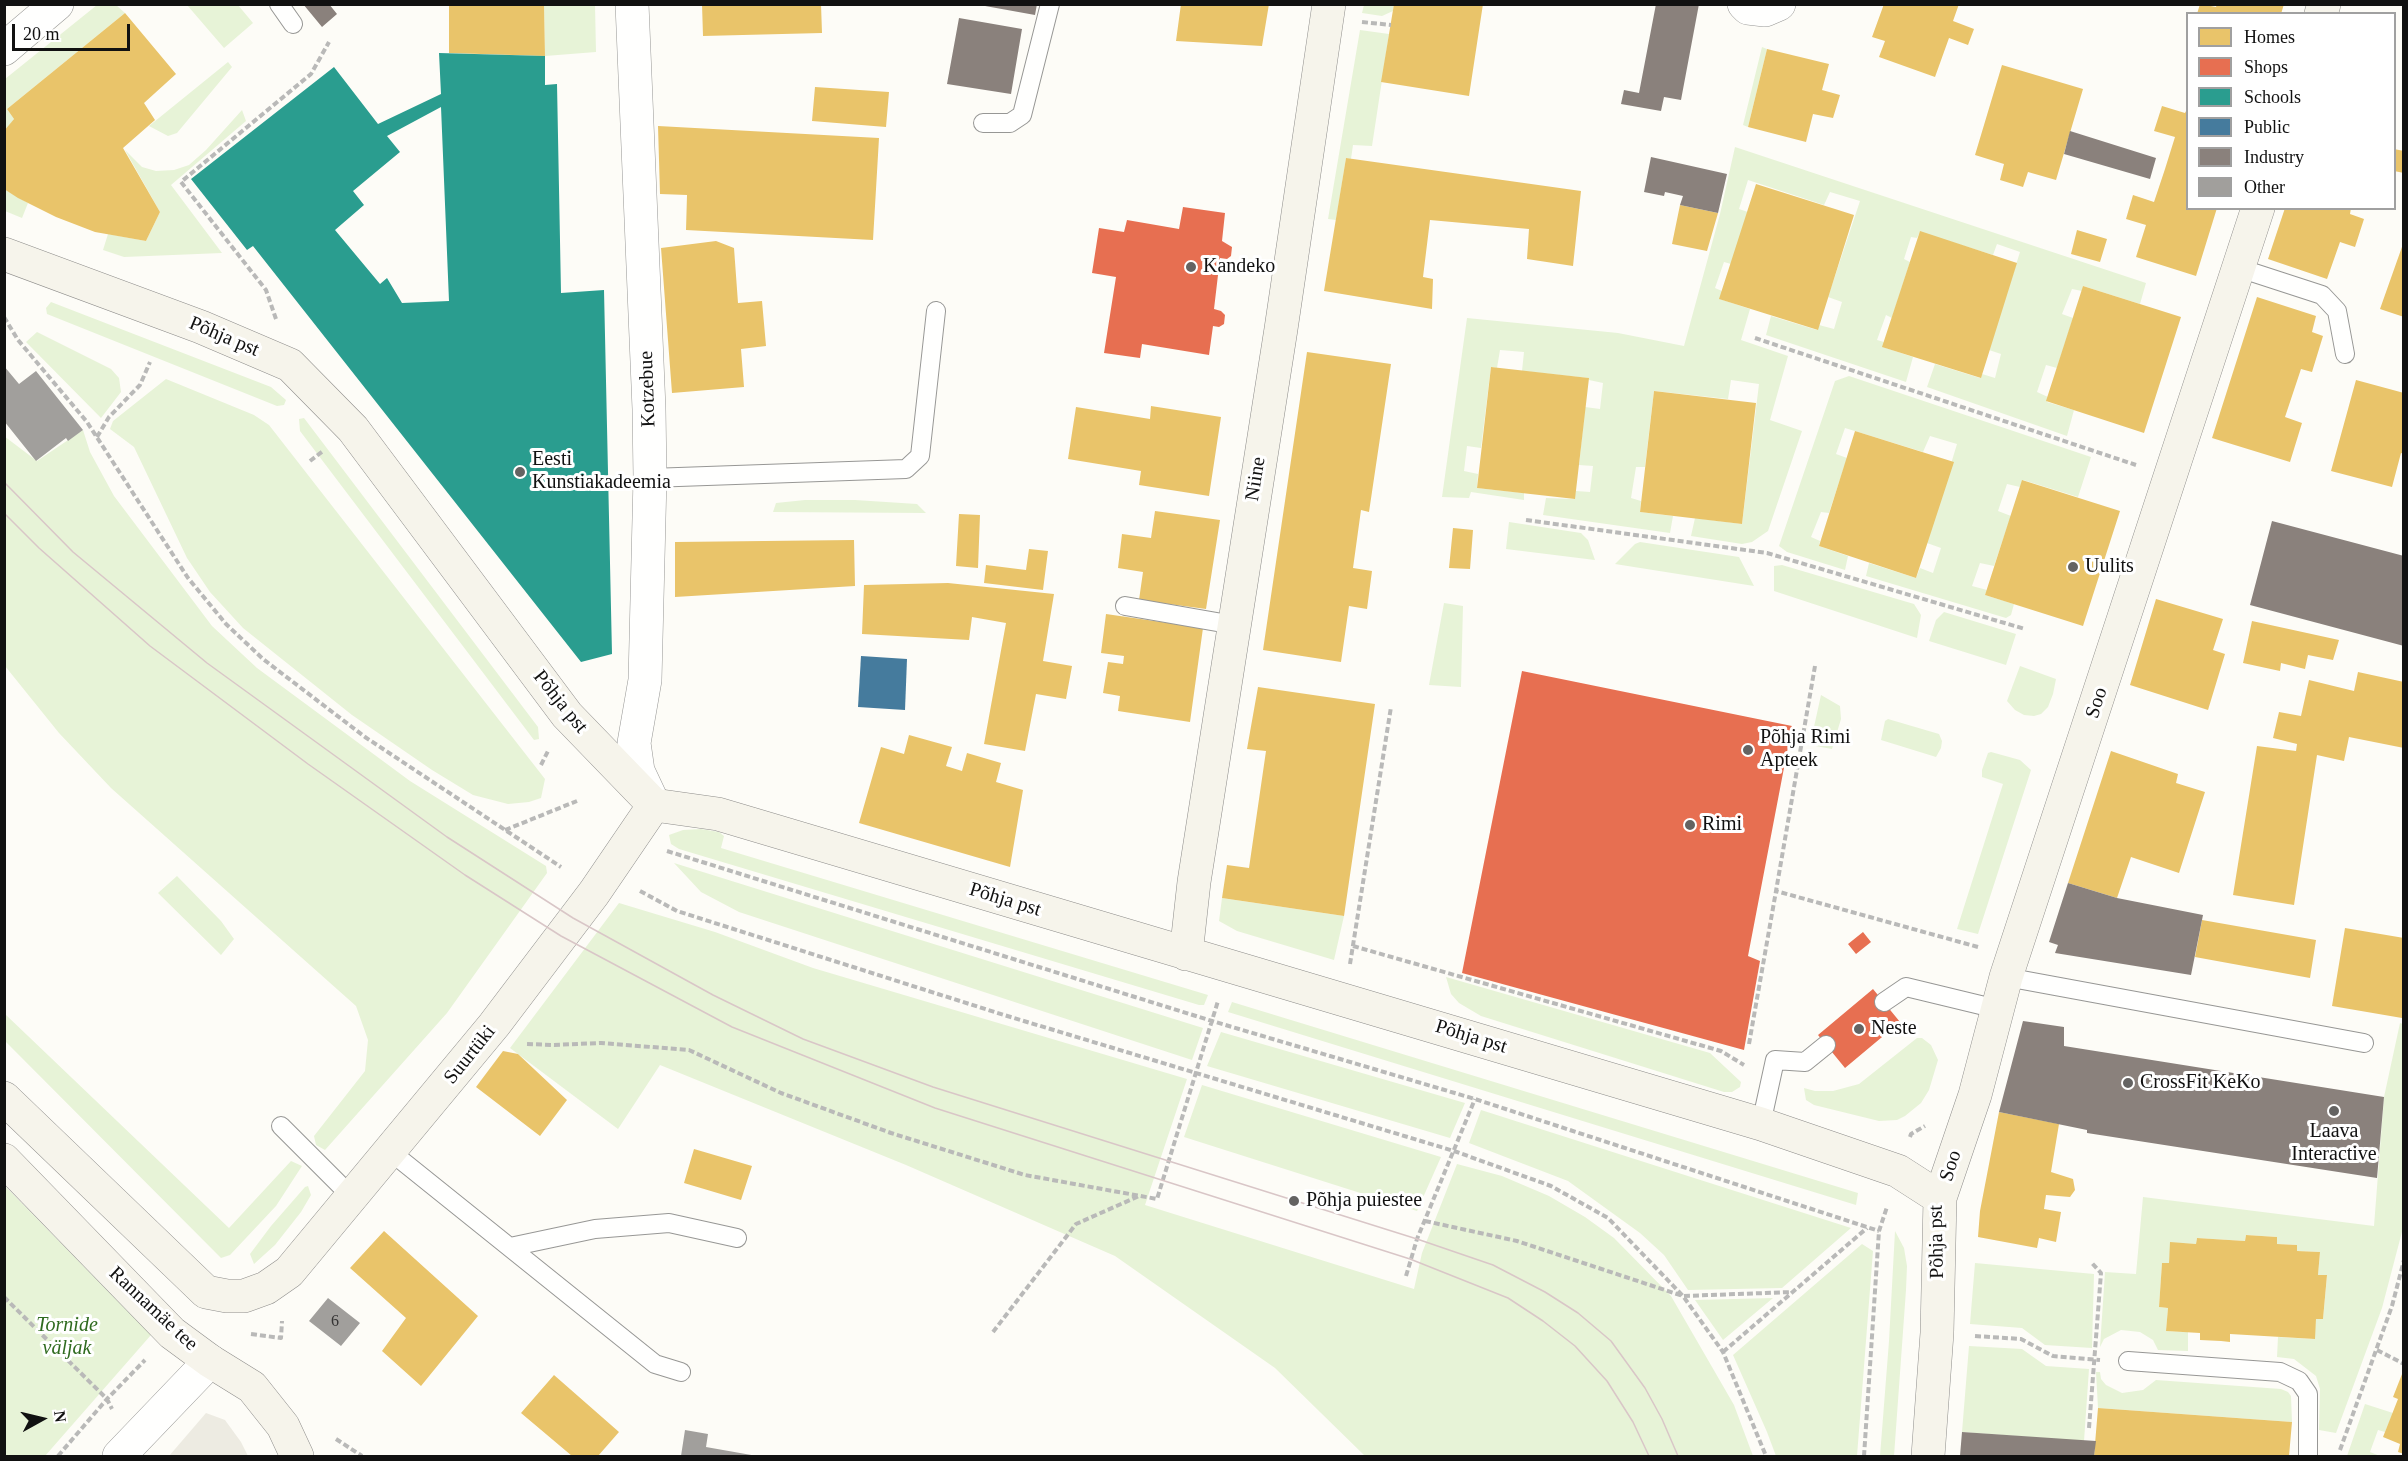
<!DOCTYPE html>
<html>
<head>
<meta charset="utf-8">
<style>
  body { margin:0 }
  #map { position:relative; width:2408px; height:1461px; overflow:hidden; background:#fdfcf7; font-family:"Times New Roman",serif }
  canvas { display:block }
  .frame { position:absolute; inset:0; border:6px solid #111; pointer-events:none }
  .legend { position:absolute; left:2186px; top:12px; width:210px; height:198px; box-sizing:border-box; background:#fff; border:2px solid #a0a0a0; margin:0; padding:8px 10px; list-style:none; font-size:18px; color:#111 }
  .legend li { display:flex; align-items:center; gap:12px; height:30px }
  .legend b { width:30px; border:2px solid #a0a0a0 }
  .north { position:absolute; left:12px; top:1389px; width:60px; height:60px; -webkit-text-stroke:4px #fff; paint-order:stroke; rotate:82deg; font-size:16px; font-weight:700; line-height:24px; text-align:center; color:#111 }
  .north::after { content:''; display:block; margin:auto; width:21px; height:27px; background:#111; clip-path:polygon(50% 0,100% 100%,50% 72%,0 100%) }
  .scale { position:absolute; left:12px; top:24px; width:118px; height:27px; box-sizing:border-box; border:3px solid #111; border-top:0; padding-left:8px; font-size:18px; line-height:21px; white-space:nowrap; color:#111; -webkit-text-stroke:4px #fff; paint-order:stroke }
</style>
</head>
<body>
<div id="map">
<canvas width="2408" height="1461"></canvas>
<div class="frame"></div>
<ul class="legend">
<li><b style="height:16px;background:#e9c46a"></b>Homes</li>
<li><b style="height:16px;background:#e76f51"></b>Shops</li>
<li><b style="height:16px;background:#2a9d8f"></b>Schools</li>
<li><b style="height:16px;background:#457b9d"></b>Public</li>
<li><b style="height:16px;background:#8a817c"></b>Industry</li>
<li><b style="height:16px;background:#a19f9c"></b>Other</li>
</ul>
<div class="north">N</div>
<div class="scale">20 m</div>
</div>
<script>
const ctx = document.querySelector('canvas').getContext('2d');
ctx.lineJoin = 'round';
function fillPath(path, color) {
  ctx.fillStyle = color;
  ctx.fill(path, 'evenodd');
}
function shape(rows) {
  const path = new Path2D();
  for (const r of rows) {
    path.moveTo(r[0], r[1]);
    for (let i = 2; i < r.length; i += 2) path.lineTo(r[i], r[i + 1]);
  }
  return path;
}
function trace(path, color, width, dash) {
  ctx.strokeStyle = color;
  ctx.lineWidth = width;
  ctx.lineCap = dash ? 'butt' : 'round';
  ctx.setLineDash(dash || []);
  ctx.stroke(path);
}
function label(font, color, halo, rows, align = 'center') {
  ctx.font = font + ' "Times New Roman",serif';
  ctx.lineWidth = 6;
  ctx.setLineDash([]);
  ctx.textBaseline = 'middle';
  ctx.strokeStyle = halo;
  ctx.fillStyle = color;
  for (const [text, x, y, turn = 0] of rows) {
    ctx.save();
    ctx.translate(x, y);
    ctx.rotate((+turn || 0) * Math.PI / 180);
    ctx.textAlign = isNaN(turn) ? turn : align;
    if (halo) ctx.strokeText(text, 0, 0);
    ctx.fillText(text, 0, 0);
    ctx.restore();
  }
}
fillPath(shape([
  [97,5,116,5,125,13,7,109,14,119,5,131,5,79],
  [187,5,238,5,253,23,224,48],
  [544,5,595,5,596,52,545,56],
  [1364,5,1364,4,1394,5,1393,11,1382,16,1362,13],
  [1360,30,1389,34,1372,146,1353,145,1351,159,1346,158,1336,220,1328,219],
  [1762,47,1767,49,1748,127,1743,125],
  [228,62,232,67,177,133,168,136,149,126],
  [242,110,246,121,171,185,222,253,124,257,103,250,108,234,146,241,160,212,125,150,142,167,156,171,174,170,189,165,206,150],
  [1735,147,2146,283,2140,304,2083,286,2082,291,2072,289,2062,314,2073,318,2057,368,2046,365,2037,392,2048,397,2047,402,2074,410,2067,436,1927,387,1935,364,1980,378,1982,374,1995,378,2001,354,1989,350,2020,252,1997,244,1993,255,1920,232,1917,238,1911,237,1904,259,1910,262,1892,318,1886,315,1877,340,1884,342,1883,347,1913,357,1906,382,1766,335,1771,316,1817,330,1819,325,1834,329,1842,302,1828,297,1860,201,1830,192,1824,205,1748,180,1739,209,1748,212,1731,264,1724,262,1715,288,1722,291,1720,299,1750,309,1741,340,1788,356,1770,420,1802,431,1768,531,1752,542,1742,544,1691,536,1695,518,1742,524,1759,384,1731,380,1728,399,1654,391,1645,467,1636,467,1631,498,1641,501,1640,512,1673,516,1670,533,1543,515,1546,498,1574,499,1576,491,1590,492,1593,466,1579,465,1585,407,1600,409,1603,383,1589,380,1588,378,1522,371,1524,352,1500,350,1497,368,1491,367,1481,448,1467,446,1464,471,1478,474,1477,488,1524,493,1524,500,1471,492,1469,498,1442,497,1467,318,1618,333,1684,346,1720,214],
  [4,189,28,203,22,218,5,211],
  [51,302,271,387,286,400,284,405,277,406,47,314,46,308],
  [37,332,111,369,119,378,121,392,101,418,26,342],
  [1849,376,2091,457,2078,497,2023,480,2020,487,2007,484,1998,511,2011,516,1994,566,1980,563,1972,586,1987,590,1985,595,2014,604,2011,615,2006,618,1866,576,1869,563,1916,578,1920,568,1933,573,1941,548,1927,543,1957,444,1930,436,1923,452,1845,428,1836,454,1847,458,1829,513,1821,512,1811,537,1820,541,1819,546,1848,556,1845,570,1787,552,1779,546,1835,381],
  [166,379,254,415,269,425,545,779,541,798,529,802,508,804,473,795,432,770,352,715,243,628,210,592,187,558,134,447,110,429,113,421],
  [304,418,538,727,539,739,534,740,300,431,299,419],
  [83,430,90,452,114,496,212,626,257,668,410,781,546,866,547,873,447,1013,325,1150,316,1145,314,1136,365,1071,368,1040,356,1006,111,788,59,733,5,666,4,436,37,461],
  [805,500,855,500,917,504,926,513,773,512,776,503],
  [1509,522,1581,533,1588,540,1595,560,1506,549],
  [1640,542,1739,557,1754,586,1615,564,1635,544],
  [1782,565,1914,604,1921,615,1917,638,1774,591,1774,566],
  [1444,603,1463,606,1461,687,1429,685],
  [1944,612,2016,634,2006,665,1929,641,1936,620],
  [2020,666,2056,679,2053,694,2048,707,2041,714,2034,716,2024,715,2015,710,2007,701],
  [1821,695,1840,706,1841,719,1832,749,1810,745],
  [1888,719,1939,734,1942,741,1941,748,1936,757,1881,740,1885,721],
  [1991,752,2020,760,2031,770,1978,934,1957,929,2003,784,1982,777,1982,770,1988,753],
  [701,829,719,832,724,836,721,848,1208,995,1204,1005,1199,1005,679,849,671,844,669,835,683,830],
  [674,863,1203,1028,1192,1060,739,912,701,892],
  [177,876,221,921,234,939,221,955,158,893],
  [1222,898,1344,916,1334,960,1237,931,1219,921],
  [619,903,715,932,813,968,1187,1079,1145,1205,1414,1289,1422,1253,1457,1164,1502,1176,1549,1196,1585,1217,1614,1238,1671,1296,1734,1405,1753,1456,1365,1456,1275,1368,1115,1256,906,1165,660,1065,618,1129,510,1048],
  [1446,977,1710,1053,1741,1082,1740,1087,1732,1092,1724,1092,1481,1016,1459,1003,1451,994],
  [1232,1002,1858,1193,1856,1205,1228,1012],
  [5,1014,229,1228,291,1161,302,1166,276,1206,230,1255,221,1258,5,1041],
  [2400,1023,2403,1024,2403,1228,2382,1308,2336,1433,2319,1430,2320,1389,2316,1376,2294,1359,2277,1357,2278,1337,2314,1339,2316,1319,2323,1319,2327,1276,2318,1275,2320,1252,2297,1251,2297,1245,2277,1244,2277,1237,2246,1235,2245,1241,2197,1238,2196,1244,2171,1243,2169,1263,2162,1264,2159,1307,2168,1308,2166,1331,2188,1332,2188,1351,2158,1350,2153,1340,2140,1332,2121,1330,2104,1339,2100,1347,2105,1272,2136,1274,2143,1197,2374,1226,2384,1097],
  [1221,1032,1465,1103,1450,1138,1207,1066],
  [1917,1038,1922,1038,1931,1045,1938,1060,1929,1090,1921,1103,1905,1116,1897,1120,1879,1121,1814,1105,1806,1100,1804,1088,1815,1091,1833,1091,1859,1084],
  [1202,1085,1441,1157,1417,1211,1184,1137],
  [1481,1110,1851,1228,1782,1288,1688,1290,1664,1255,1640,1233,1568,1181,1469,1143],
  [4,1185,151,1335,45,1456,5,1456],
  [308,1186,311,1195,301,1212,275,1245,254,1264,250,1254,271,1226,305,1187],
  [1895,1231,1904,1248,1907,1266,1906,1290,1894,1456,1880,1456,1889,1341],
  [1862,1244,1873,1251,1857,1456,1776,1456,1767,1432,1733,1355],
  [1975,1263,2094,1274,2092,1348,2045,1345,2022,1328,1970,1324],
  [1773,1298,1723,1340,1695,1300],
  [1969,1346,2022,1349,2046,1366,2089,1369,2084,1441,1962,1432],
  [2096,1372,2100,1372,2101,1379,2106,1385,2122,1393,2143,1390,2156,1380,2281,1389,2288,1392,2291,1396,2292,1422,2098,1408],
  [2365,1404,2393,1413,2385,1432,2378,1430,2370,1452,2380,1456,2347,1456]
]), '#e7f3d7');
fillPath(shape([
  [206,1413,225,1420,241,1442,248,1456,169,1456]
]), '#edebe2');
fillPath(shape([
  [449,4,544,4,545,56,449,53],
  [702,4,821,4,822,33,703,36],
  [1181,4,1269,4,1262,46,1176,41],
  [1394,4,1483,4,1469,96,1381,82],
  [1884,4,1959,4,1953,21,1974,29,1968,45,1949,38,1935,77,1879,57,1885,41,1872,37],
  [2200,4,2216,7,2217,4,2284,4,2281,14,2197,14],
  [125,13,176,74,144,103,155,120,123,148,160,212,146,241,95,232,56,217,18,198,4,189,4,131,14,119,7,109],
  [1767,49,1829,64,1822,90,1840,95,1833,118,1813,114,1806,142,1748,127],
  [2002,65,2083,89,2056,180,2028,172,2023,187,2000,180,2004,164,1975,155],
  [815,87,889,92,886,127,812,121],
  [2162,106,2185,113,2188,107,2188,208,2217,208,2196,276,2136,257,2146,225,2126,219,2133,195,2154,202,2165,169,2175,137,2154,131],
  [658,126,879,138,873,240,686,230,687,195,660,194],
  [2394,149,2404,151,2404,173,2394,171],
  [1346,158,1581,191,1573,266,1527,259,1529,229,1430,220,1423,277,1433,279,1432,309,1324,291],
  [1756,184,1854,215,1818,330,1719,299],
  [1680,205,1718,213,1707,251,1672,244],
  [2285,208,2351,208,2350,214,2364,219,2355,247,2340,242,2327,279,2268,259],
  [2077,230,2107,239,2100,262,2071,254],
  [1920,231,2017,263,1981,378,1882,347],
  [716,241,734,248,738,303,762,301,766,346,741,349,744,387,672,393,661,248],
  [2403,244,2404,244,2404,317,2380,309],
  [2083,286,2181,317,2144,433,2046,401],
  [2257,297,2316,316,2312,332,2323,336,2312,372,2301,369,2285,417,2302,423,2290,462,2212,438],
  [1307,352,1391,364,1369,512,1361,510,1353,568,1372,571,1367,609,1349,606,1341,662,1263,650],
  [1491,367,1589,378,1575,499,1477,488],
  [2356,380,2404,393,2404,454,2401,453,2392,487,2331,471],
  [1654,391,1756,403,1742,524,1640,512],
  [1151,406,1221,417,1209,496,1139,485,1141,471,1068,459,1076,407,1150,419],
  [1855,431,1954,462,1916,578,1819,546],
  [2022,480,2120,511,2083,626,1985,595],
  [1155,511,1220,520,1206,609,1139,600,1143,572,1118,568,1122,534,1151,538],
  [959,514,980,515,978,568,956,566],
  [1453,528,1473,530,1470,569,1449,568],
  [854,540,855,586,675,597,675,542],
  [1029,549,1048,551,1043,590,984,583,986,565,1026,570],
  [948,583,1054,594,1043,661,1072,666,1066,699,1036,694,1025,751,984,744,1006,623,972,617,969,640,862,634,864,585],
  [2156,599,2223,619,2213,650,2225,654,2208,710,2130,685],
  [1106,614,1203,628,1190,722,1118,711,1120,696,1103,693,1108,662,1123,664,1124,656,1101,653],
  [2252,621,2339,640,2333,660,2308,655,2305,669,2281,663,2280,671,2243,663],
  [2358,672,2404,682,2404,748,2349,737,2344,761,2317,755,2294,905,2233,895,2257,746,2296,751,2297,744,2273,738,2279,712,2301,716,2309,680,2354,691],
  [1258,687,1375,704,1344,916,1222,898,1227,865,1249,868,1266,751,1247,749],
  [909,735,952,747,946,766,962,771,967,753,1001,763,996,782,1023,790,1010,867,859,823,881,747,904,754],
  [2111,751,2178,774,2176,783,2205,792,2179,873,2131,857,2117,898,2068,883],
  [2202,920,2316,940,2310,978,2195,957],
  [2345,928,2404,938,2402,1018,2332,1006],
  [503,1051,518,1054,567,1100,540,1136,476,1087],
  [1999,1112,2059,1124,2051,1172,2073,1179,2075,1190,2070,1197,2046,1195,2044,1209,2061,1212,2056,1242,2039,1238,2037,1248,1978,1237,1980,1211],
  [694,1149,752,1166,741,1200,684,1183],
  [384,1231,478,1316,421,1386,382,1351,406,1318,350,1268],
  [2246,1235,2277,1237,2277,1244,2297,1245,2297,1251,2320,1252,2318,1275,2327,1275,2323,1319,2316,1319,2315,1339,2230,1334,2230,1342,2221,1341,2200,1340,2200,1333,2166,1331,2168,1308,2159,1307,2162,1263,2169,1263,2170,1242,2196,1244,2197,1238,2245,1241],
  [2404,1369,2404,1454,2398,1452,2400,1444,2383,1437,2398,1399,2393,1397],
  [554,1375,619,1432,598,1456,572,1456,521,1413],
  [2098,1408,2292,1422,2289,1456,2094,1456]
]), '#e9c46a');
fillPath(shape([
  [1183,207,1225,213,1222,241,1232,247,1231,256,1227,259,1220,258,1214,309,1221,311,1225,315,1224,324,1219,327,1213,326,1209,355,1142,344,1140,358,1104,353,1116,277,1092,273,1099,228,1124,232,1127,220,1179,229],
  [1522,671,1792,726,1748,956,1760,961,1744,1050,1462,973],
  [1863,932,1871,942,1856,954,1848,944],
  [1873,989,1900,1022,1845,1068,1818,1035]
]), '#e76f51');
fillPath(shape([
  [439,53,545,56,545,85,557,84,561,293,604,290,612,654,581,662,253,246,247,250,191,179,334,67,378,124,441,94],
  [441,107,449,301,402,303,387,278,380,284,335,230,364,205,353,191,400,152,387,136]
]), '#2a9d8f');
fillPath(shape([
  [861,656,907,659,905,710,858,707]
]), '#457b9d');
fillPath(shape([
  [303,4,329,4,337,14,322,27],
  [974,4,1037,4,1035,15],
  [1656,4,1699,4,1681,100,1664,97,1661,111,1621,104,1624,90,1639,93],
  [959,18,1022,29,1011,94,947,84],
  [2070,131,2156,158,2150,179,2064,154],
  [1651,157,1727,174,1718,213,1680,205,1683,196,1665,192,1664,196,1644,192],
  [2272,521,2404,556,2404,646,2250,605],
  [2068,883,2117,898,2203,915,2191,975,2055,953,2058,945,2049,942],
  [2023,1021,2064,1027,2064,1046,2384,1097,2377,1178,2087,1133,2087,1130,1999,1112],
  [1962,1432,2096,1441,2094,1456,1960,1456]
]), '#8a817c');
fillPath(shape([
  [4,366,19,384,36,371,83,430,68,441,66,438,36,461,4,421],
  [328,1298,360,1323,341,1346,309,1321],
  [685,1430,708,1434,706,1447,757,1456,681,1456]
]), '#a19f9c');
const lane = shape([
  [279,4,293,24],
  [983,123,1010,123,1022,115,1050,4],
  [2239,268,2322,295,2337,311,2345,354],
  [650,478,906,469,920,456,936,311],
  [1125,606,1234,625],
  [2006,977,2364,1043],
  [1884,1002,1906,987,1997,1009],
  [1761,1124,1775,1060,1805,1062,1826,1045],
  [281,1126,352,1197],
  [391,1152,655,1364,681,1372],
  [510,1247,595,1229,669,1223,737,1238],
  [2128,1361,2280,1372,2299,1381,2308,1394,2308,1456]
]);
const street = shape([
  [632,4,649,409,650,478,645,680,634,743,638,771,653,803],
  [1744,4,1748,8,1765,10,1779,4],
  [4,49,57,4],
  [119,1456,210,1361]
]);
const secondary = shape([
  [2321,14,2324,4],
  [4,254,201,327,290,365,353,429,567,715,654,805,718,814,1761,1124,1898,1171,1940,1198],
  [1186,954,1194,882,1281,329,1329,4],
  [4,1098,206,1292,227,1296,244,1296,266,1288,289,1272,494,1025,594,893,654,805],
  [4,1160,172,1333,210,1361,252,1387,283,1426,297,1456],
  [1928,1456,1937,1333,1940,1198,1975,1095,2006,977,2258,208]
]);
trace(lane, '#979795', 20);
trace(street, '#979795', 34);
trace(secondary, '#8e8d8b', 34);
trace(shape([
  [1362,22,1391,25],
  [4,317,18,340,87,422,188,578,226,624,263,659,365,737,561,867],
  [276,319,266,290,181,182,311,74,329,42],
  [1755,338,2136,465],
  [97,437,109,417,140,385,150,362],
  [310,461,323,451],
  [1526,520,1767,553,2025,629],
  [1815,666,1776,891,1978,947],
  [541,765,549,749],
  [505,830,577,801],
  [667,851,1212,1021,1475,1099,1879,1231],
  [640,891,677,911,1004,1015,1454,1151,1551,1186,1608,1218,1683,1296,1723,1352,1766,1456],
  [1353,946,1721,1051,1744,1065],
  [1350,964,1391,707],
  [527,1044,554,1045,601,1043,689,1050,781,1093,891,1133,1025,1175,1157,1199,1218,1001],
  [1749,1044,1776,891],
  [1910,1137,1911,1134,1925,1126],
  [1425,1221,1517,1241,1683,1296,1793,1292],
  [1406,1276,1417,1239,1475,1099],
  [4,1297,107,1399,112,1409],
  [993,1332,1076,1224,1139,1196],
  [251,1334,281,1338,282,1321],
  [1975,1336,2021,1339,2053,1356,2100,1360],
  [2377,1350,2404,1364],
  [1723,1352,1867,1228],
  [2089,1428,2101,1273,2091,1262],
  [336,1439,362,1456],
  [2340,1450,2392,1306,2404,1260],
  [58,1456,107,1399,145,1360],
  [1864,1456,1879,1231,1887,1207]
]), '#b9b9b8', 4, [6, 3]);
trace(lane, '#fffffe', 18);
trace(street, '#fffffe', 33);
trace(secondary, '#f6f4eb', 33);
trace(shape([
  [4,482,73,552,207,663,447,837,573,918,713,995,803,1039,933,1087,1417,1239,1493,1265,1545,1292,1578,1313,1611,1341,1645,1388,1662,1419,1678,1456],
  [4,513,39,548,150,646,308,764,465,875,561,936,732,1027,935,1108,1410,1259,1508,1298,1543,1321,1575,1346,1607,1381,1633,1422,1649,1456]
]), '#d9c6c7', 1.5);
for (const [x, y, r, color] of [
  [1191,267,6,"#646362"],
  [520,472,6,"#646362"],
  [2073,567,6,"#646362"],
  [1748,750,6,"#646362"],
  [1690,825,6,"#646362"],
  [1859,1029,6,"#646362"],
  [2128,1083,6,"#646362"],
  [2334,1111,6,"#646362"],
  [1294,1201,6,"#646362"]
]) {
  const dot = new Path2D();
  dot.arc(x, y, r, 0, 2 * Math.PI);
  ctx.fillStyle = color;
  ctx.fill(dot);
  trace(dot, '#fff', 2);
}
label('16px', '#353434', null, [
  ["6",335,1322]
]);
label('20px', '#111', '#fff', [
  ["Kandeko",1203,267],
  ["Eesti",532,460],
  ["Kunstiakadeemia",532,483],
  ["Uulits",2085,567],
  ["Põhja Rimi",1760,738],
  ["Apteek",1760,761],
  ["Rimi",1702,825],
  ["Neste",1871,1029],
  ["CrossFit KeKo",2140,1083],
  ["Laava",2334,1132,"center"],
  ["Interactive",2334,1155,"center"],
  ["Põhja puiestee",1306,1201]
], 'left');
label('20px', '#111', '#fff', [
  ["Põhja pst",224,337,23],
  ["Kotzebue",648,389,-92],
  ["Niine",1256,479,-81],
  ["Põhja pst",560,702,51],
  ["Soo",2097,703,-72],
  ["Põhja pst",1005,900,17],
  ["Põhja pst",1471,1037,17],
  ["Suurtüki",470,1055,-51],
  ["Soo",1951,1166,-72],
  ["Põhja pst",1937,1242,-91],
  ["Rannamäe tee",153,1309,43]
]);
label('italic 20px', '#2f6b1f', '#fff', [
  ["Tornide",67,1326],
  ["väljak",67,1349]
]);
</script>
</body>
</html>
